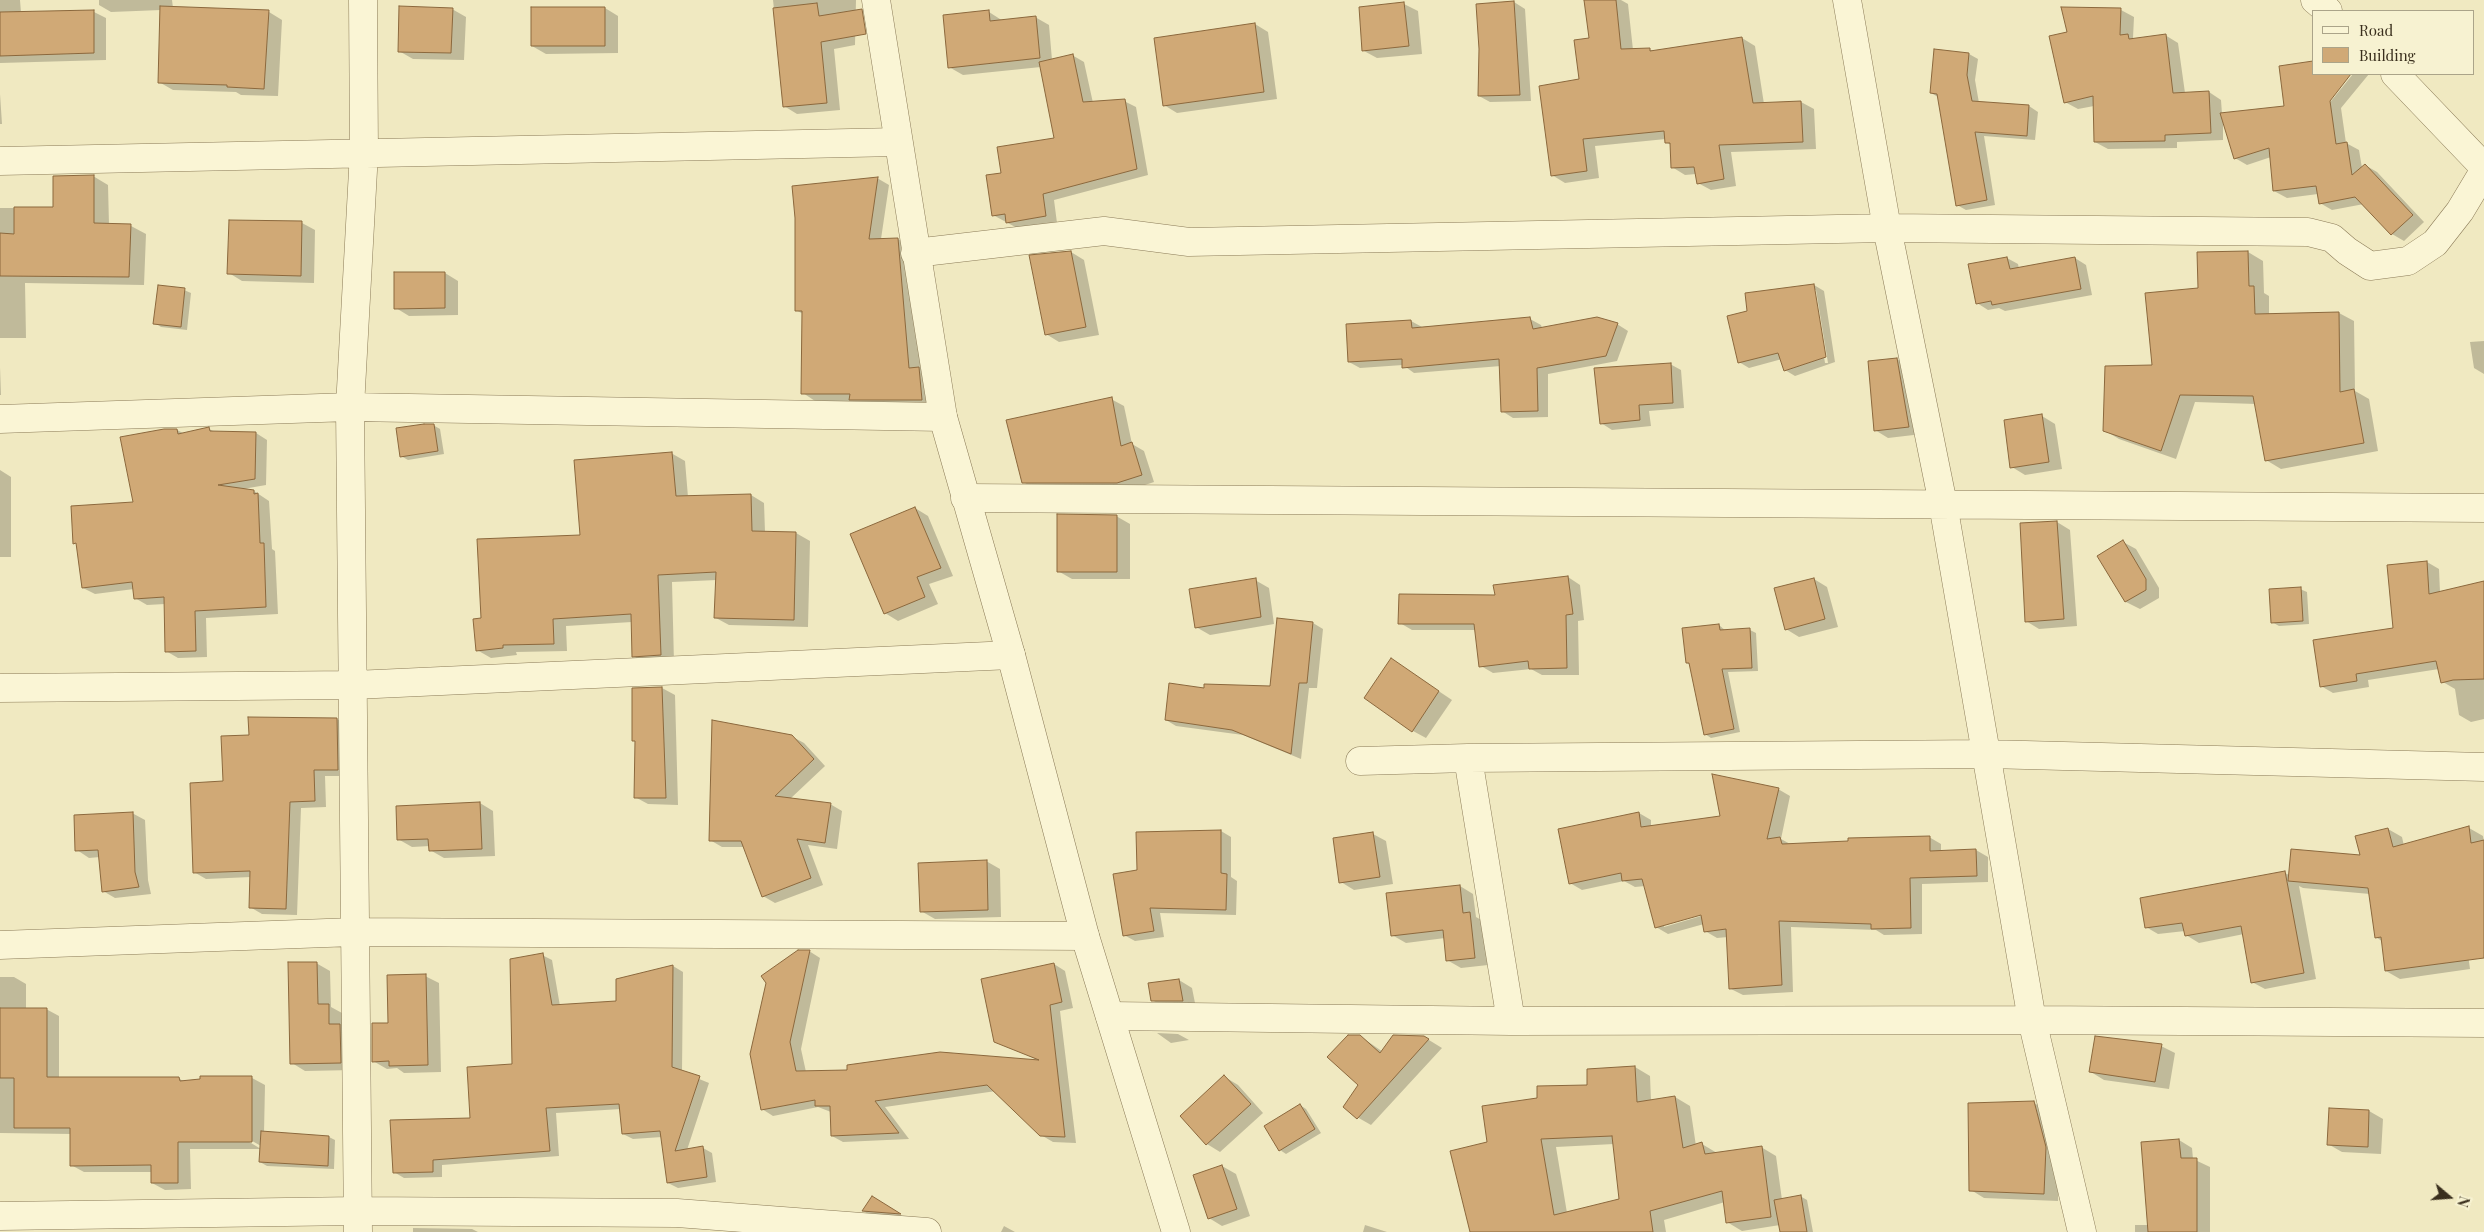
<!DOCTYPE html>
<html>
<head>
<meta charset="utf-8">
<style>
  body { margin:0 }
  #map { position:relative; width:2484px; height:1232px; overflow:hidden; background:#f0e9c1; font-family:"Playfair Display",serif }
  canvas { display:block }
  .legend { position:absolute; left:2312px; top:10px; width:162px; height:65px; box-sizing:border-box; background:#f7f2d1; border:1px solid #aba489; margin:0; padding:6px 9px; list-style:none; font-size:15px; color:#3a2f1d }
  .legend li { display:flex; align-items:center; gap:10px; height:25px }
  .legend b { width:25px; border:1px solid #aba489 }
  .north { position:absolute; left:2424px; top:1172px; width:50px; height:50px; -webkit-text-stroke:4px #f7f2d1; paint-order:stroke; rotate:108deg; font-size:14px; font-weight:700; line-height:20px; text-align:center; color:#3a2f1d }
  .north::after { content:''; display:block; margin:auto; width:18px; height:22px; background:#3a2f1d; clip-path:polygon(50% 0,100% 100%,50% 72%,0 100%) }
</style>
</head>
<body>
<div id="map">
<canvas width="2484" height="1232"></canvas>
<ul class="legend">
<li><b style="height:6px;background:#faf5d5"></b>Road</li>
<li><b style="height:14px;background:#d0a976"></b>Building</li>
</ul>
<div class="north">N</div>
</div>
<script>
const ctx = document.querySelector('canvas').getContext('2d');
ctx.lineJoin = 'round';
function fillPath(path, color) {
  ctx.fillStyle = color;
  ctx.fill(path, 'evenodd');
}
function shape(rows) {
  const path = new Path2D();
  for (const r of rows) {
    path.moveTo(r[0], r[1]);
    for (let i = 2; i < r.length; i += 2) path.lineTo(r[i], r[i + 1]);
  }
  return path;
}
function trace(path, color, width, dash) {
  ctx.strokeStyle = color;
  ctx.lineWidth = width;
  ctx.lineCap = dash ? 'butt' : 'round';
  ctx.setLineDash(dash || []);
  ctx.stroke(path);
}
fillPath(shape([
  [0,0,20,0,21,13,94,12,106,18,106,60,0,63],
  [99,0,172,0,173,8,269,12,282,20,278,96,241,95,236,92,173,90,159,82,161,10,111,12,99,5],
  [773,0,856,0,855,45,834,49,840,110,797,114,784,106],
  [1586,0,1621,0,1628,4,1633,50,1649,49,1655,52,1742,38,1755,46,1764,104,1801,102,1814,109,1816,149,1731,152,1736,186,1711,190,1698,183,1696,174,1685,175,1672,167,1671,145,1666,142,1666,139,1595,146,1599,178,1565,183,1552,175,1591,39],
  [1514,2,1525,9,1531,101,1490,102,1479,96],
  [1404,4,1418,11,1422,54,1377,58,1364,51],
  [605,8,618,16,618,53,546,54,532,46],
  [2063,8,2121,10,2134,17,2133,38,2135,39,2165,35,2178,43,2185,93,2209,92,2221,100,2222,114,2286,107,2313,74,2350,74,2325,105,2327,106,2353,74,2369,74,2341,108,2346,143,2359,150,2362,168,2365,165,2377,172,2424,222,2404,241,2392,234,2364,204,2332,210,2320,203,2318,194,2287,198,2274,191,2271,157,2247,165,2235,158,2223,121,2223,140,2177,142,2177,148,2108,149,2095,142,2094,106,2078,109,2065,102,2068,33],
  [452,9,466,17,464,60,413,59,399,51],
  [989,12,1003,21,1035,17,1049,25,1052,60,1072,55,1084,62,1093,103,1124,101,1136,107,1148,175,1054,200,1057,223,1019,229,993,215,1002,174,1056,139,1041,67,963,75,949,67],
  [1255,24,1268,32,1277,99,1177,113,1164,105],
  [1969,54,1978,59,1975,80,1979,103,2029,106,2038,112,2035,140,1984,136,1995,205,1966,210,1957,205,1938,97,1931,93],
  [0,94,2,124,0,124],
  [93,176,108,185,109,225,131,226,146,234,144,285,25,283,26,338,0,338,0,208,54,208],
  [877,178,889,185,881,239,898,239,910,246,921,369,931,375,934,406,862,406,853,401,815,401,803,393,803,314,796,310],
  [302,223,315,230,314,283,242,281,229,273],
  [1071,252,1084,260,1099,335,1059,342,1046,334],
  [2248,252,2263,261,2264,293,2269,296,2269,315,2339,313,2354,321,2355,391,2369,399,2378,451,2281,469,2266,460,2256,404,2195,402,2176,459,2119,439,2104,430,2154,367,2199,289],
  [2007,258,2018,264,2019,269,2075,258,2086,265,2092,295,2005,311,1999,308,1988,310,1977,303],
  [445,273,458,281,458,315,409,316,396,308],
  [1814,285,1824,291,1835,362,1795,376,1785,370,1782,359,1749,368,1739,362,1748,312],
  [1814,290,1816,290,1828,363,1825,363],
  [184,290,191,293,187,330,161,327,155,323],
  [1530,319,1541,325,1542,328,1617,324,1628,331,1617,361,1548,374,1548,417,1513,418,1502,411,1501,366,1414,373,1403,365,1360,368,1349,362,1411,321,1422,327],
  [2484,341,2484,374,2474,368,2470,342],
  [1897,359,1911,367,1922,434,1888,438,1875,430],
  [1670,364,1681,370,1684,408,1649,411,1651,426,1612,430,1601,423],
  [0,367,1,395,0,395],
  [1111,399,1124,406,1132,444,1144,451,1154,482,1130,490,1036,489,1023,482],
  [2042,416,2055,424,2062,469,2025,475,2012,467],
  [433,425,440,429,444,454,408,460,401,456],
  [209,429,215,432,256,433,267,440,266,485,243,489,254,491,269,501,272,549,275,551,278,614,206,618,207,657,178,658,166,651,165,604,147,605,135,598,134,589,95,594,83,588,78,545,75,543,134,504,177,430,185,434],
  [671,453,685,461,688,497,751,495,764,503,765,532,796,533,810,541,808,627,729,625,716,618,717,580,672,582,674,663,647,664,633,656,632,622,566,626,567,651,516,652,517,655,491,658,477,650,482,620,581,536],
  [0,470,11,477,11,557,0,557],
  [915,508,928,516,953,576,929,584,938,604,898,621,885,613],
  [1116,516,1130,524,1130,579,1072,579,1058,571],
  [2057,522,2070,530,2077,626,2039,629,2026,621],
  [2123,542,2136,549,2159,588,2159,598,2140,609,2126,602,2099,556],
  [2427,562,2439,569,2440,592,2484,583,2484,719,2471,722,2459,715,2455,689,2443,682,2439,669,2368,680,2369,687,2333,693,2321,686,2394,629],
  [1568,577,1580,585,1584,620,1578,621,1579,675,1542,675,1531,669,1493,673,1481,666,1476,630,1412,630,1400,623],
  [1814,579,1827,587,1838,627,1799,637,1786,629],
  [1255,580,1269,588,1274,624,1210,635,1196,627],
  [2300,589,2307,592,2309,624,2279,626,2272,622],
  [1313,623,1323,629,1317,688,1309,688,1301,759,1243,735,1176,726,1166,720,1206,690,1271,687],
  [1719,625,1726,631,1750,630,1756,633,1758,671,1728,672,1740,732,1711,738,1705,734,1690,665,1687,663],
  [1392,660,1452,700,1426,738,1413,731],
  [662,688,675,695,678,805,648,804,635,797,636,742,633,740],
  [250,718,337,719,349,726,349,776,325,776,326,807,301,808,297,915,262,914,250,907,251,877,206,879,194,872,250,736],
  [791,736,804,743,825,766,790,799,830,804,842,811,837,849,808,845,823,885,775,903,763,896,745,847,722,847,710,840],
  [1778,789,1790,796,1781,839,1792,845,1929,837,1941,844,1941,852,1976,850,1988,857,1988,882,1922,884,1922,934,1884,935,1876,930,1791,927,1793,992,1743,995,1731,989,1728,937,1717,938,1705,931,1704,924,1668,934,1656,927,1645,886,1635,887,1624,881,1582,890,1570,883,1639,813,1651,820,1651,826,1722,817],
  [1707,912,1708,914,1664,927,1664,924],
  [480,803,493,811,495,856,444,858,430,850,430,846,412,847,398,839],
  [132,813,145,820,148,880,151,894,115,898,103,891,100,857,89,858,77,850],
  [2469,828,2483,836,2484,842,2484,898,2461,903,2470,969,2400,979,2386,971,2383,942,2376,937,2370,894,2303,888,2299,886,2316,979,2265,989,2252,982,2244,934,2199,943,2186,935,2185,931,2158,934,2146,927,2285,873,2289,875,2362,857,2388,829,2402,837,2404,846],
  [1221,831,1231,837,1231,877,1237,881,1236,915,1160,913,1164,937,1135,941,1124,935,1139,871],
  [1373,834,1386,841,1393,884,1354,890,1341,882],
  [986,861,1000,869,1001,917,935,919,921,911],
  [1460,886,1473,894,1476,917,1483,921,1488,965,1461,968,1447,960,1445,938,1406,943,1392,935],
  [809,951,820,958,801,1049,806,1072,1038,1060,996,1041,1054,964,1065,971,1073,1008,1060,1011,1076,1143,1053,1142,1041,1135,996,1091,885,1107,909,1139,843,1142,832,1136,831,1112,818,1107,773,1116,762,1109],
  [542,955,552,960,560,1006,617,1002,617,980,673,966,683,972,682,1072,709,1083,687,1150,703,1148,712,1153,716,1182,678,1188,668,1183,662,1137,633,1139,623,1134,621,1109,556,1113,559,1156,442,1165,442,1177,404,1178,394,1172,472,1120,513,1065],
  [316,963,330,971,331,1007,342,1013,354,1070,305,1071,292,1063],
  [425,976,439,983,441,1072,404,1073,397,1068,387,1069,373,1061,390,1024],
  [0,977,14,977,26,984,26,1009,46,1009,59,1016,59,1078,178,1078,185,1082,202,1080,202,1078,252,1078,265,1085,264,1133,329,1137,335,1140,334,1169,267,1166,260,1162,261,1146,247,1138,246,1140,261,1149,190,1149,191,1189,165,1190,152,1183,152,1172,84,1172,71,1165,72,1134,0,1133],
  [1179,980,1192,988,1196,1008,1166,1008,1152,1000],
  [1157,1033,1178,1034,1189,1040,1171,1043],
  [1360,1036,1383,1052,1424,1037,1442,1048,1371,1125,1357,1117],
  [2161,1046,2175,1053,2169,1089,2104,1080,2091,1072],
  [1635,1067,1650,1076,1651,1101,1675,1097,1690,1106,1696,1146,1702,1144,1717,1153,1761,1147,1776,1156,1782,1200,1800,1196,1807,1200,1813,1232,1781,1232,1780,1225,1742,1231,1727,1222,1725,1202,1664,1220,1666,1232,1509,1232,1488,1143,1539,1099,1588,1086],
  [1614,1144,1620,1200,1567,1213,1556,1147],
  [1225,1077,1238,1085,1263,1113,1220,1152,1207,1144],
  [2034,1103,2048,1111,2059,1155,2058,1201,1984,1198,1971,1190],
  [1300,1105,1306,1109,1321,1133,1286,1154,1280,1150],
  [2330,1109,2369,1111,2383,1119,2381,1154,2342,1152,2328,1144],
  [2179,1140,2192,1148,2193,1159,2210,1167,2210,1232,2135,1232,2135,1225,2149,1225],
  [1222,1166,1236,1174,1250,1216,1222,1226,1209,1218],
  [885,1205,910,1221,876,1218,863,1211],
  [1365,1225,1387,1232,1363,1232],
  [1004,1226,1015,1232,1001,1232],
  [413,1228,472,1229,478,1232,413,1232]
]), '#0003');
const building = shape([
  [1584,0,1616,0,1621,49,1650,48,1650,51,1742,37,1753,103,1801,101,1803,142,1719,145,1724,179,1697,184,1694,167,1671,168,1670,143,1665,143,1664,131,1583,139,1587,171,1551,176,1539,86,1579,79,1574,40,1589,38,1584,0],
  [1514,1,1520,95,1478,96,1479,49,1476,4,1514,1],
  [1404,2,1409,46,1362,51,1359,7,1404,2],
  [817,3,819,16,862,9,866,34,821,42,827,103,783,107,773,8,817,3],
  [160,6,269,10,264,89,227,87,227,85,158,83,160,6],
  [399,6,453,8,451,53,398,52,399,6],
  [531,7,605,7,605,46,531,46,531,7],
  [2061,7,2121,8,2120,35,2128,34,2129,39,2166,34,2173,93,2209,91,2211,133,2165,135,2165,141,2094,142,2093,96,2064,103,2049,36,2067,32,2061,7],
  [94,10,94,53,0,56,0,12,94,10],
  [989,10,990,21,1036,16,1040,58,948,68,943,15,989,10],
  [1255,23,1264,92,1163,106,1154,38,1255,23],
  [1934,49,1969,53,1967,75,1972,101,2029,105,2027,136,1975,132,1987,200,1956,206,1937,94,1930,93,1934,49],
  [1073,54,1083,102,1125,99,1137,169,1043,194,1046,216,1006,223,1005,214,992,216,986,175,1001,173,997,147,1054,138,1039,62,1073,54],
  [2313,61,2313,74,2351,74,2330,101,2336,144,2347,142,2352,175,2365,164,2413,215,2391,235,2355,197,2319,204,2316,186,2273,191,2269,148,2234,159,2220,113,2284,106,2279,66,2313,61],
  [94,175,94,223,131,224,129,277,0,276,0,233,14,234,14,207,53,207,53,176,94,175],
  [878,177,869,239,898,238,909,368,919,367,922,400,849,400,850,394,801,394,802,311,795,311,795,218,792,186,878,177],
  [229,220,302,221,301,276,227,274,229,220],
  [1071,251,1086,327,1045,335,1029,255,1071,251],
  [2248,251,2249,286,2254,286,2255,314,2339,312,2340,392,2354,389,2364,443,2265,461,2253,396,2180,395,2161,451,2103,431,2105,366,2152,365,2145,293,2198,288,2197,252,2248,251],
  [2007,257,2010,269,2075,257,2081,289,1992,305,1991,301,1976,304,1968,264,2007,257],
  [394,272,445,272,445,308,394,309,394,272],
  [1814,284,1826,357,1784,371,1778,353,1738,363,1727,316,1747,311,1745,293,1814,284],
  [158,285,185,288,181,327,153,324,158,285],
  [1530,317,1533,329,1597,317,1618,323,1606,356,1537,368,1538,411,1501,412,1499,359,1402,368,1402,359,1348,362,1346,324,1411,320,1412,328,1530,317],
  [1897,358,1909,427,1874,431,1868,361,1897,358],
  [1671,363,1673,403,1639,405,1640,420,1600,424,1594,368,1671,363],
  [1112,397,1121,446,1132,442,1142,475,1117,483,1022,483,1006,420,1112,397],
  [2042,414,2049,462,2010,468,2004,420,2042,414],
  [424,424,434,424,438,451,400,457,396,428,424,424],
  [209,427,210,431,256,432,255,479,218,485,254,490,254,494,258,493,260,543,264,543,266,607,195,611,196,651,165,652,164,597,134,599,132,582,82,588,76,543,73,544,71,506,133,502,120,437,164,429,177,429,178,434,209,427],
  [672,452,676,496,751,494,752,531,796,532,794,620,714,618,716,572,658,575,661,655,632,657,631,614,553,619,554,644,503,645,503,648,476,651,473,619,481,618,477,539,580,535,574,460,672,452],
  [915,507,941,568,917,577,925,597,884,614,850,534,915,507],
  [1057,514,1117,515,1117,572,1057,572,1057,514],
  [2057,521,2064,619,2025,622,2020,523,2057,521],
  [2123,540,2146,579,2146,590,2125,602,2097,556,2123,540],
  [2427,561,2429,594,2484,581,2484,679,2453,680,2441,683,2436,661,2356,674,2357,681,2320,687,2313,640,2393,628,2387,565,2427,561],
  [1568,576,1573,614,1566,615,1567,668,1529,669,1528,661,1479,667,1474,624,1398,624,1399,594,1495,595,1493,585,1568,576],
  [1256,578,1261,617,1195,628,1189,589,1256,578],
  [1814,578,1825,619,1785,630,1774,588,1814,578],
  [2301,587,2303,621,2271,623,2269,589,2301,587],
  [1277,618,1313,622,1307,683,1299,683,1291,754,1232,730,1165,720,1169,683,1204,688,1204,684,1270,686,1277,618],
  [1719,624,1720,630,1750,628,1752,668,1722,669,1734,729,1704,735,1689,663,1686,663,1682,628,1719,624],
  [1391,658,1439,691,1412,732,1364,698,1391,658],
  [662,687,666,798,634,798,635,741,632,741,632,688,662,687],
  [248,717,337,718,338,770,314,770,315,801,290,802,286,909,249,908,250,871,193,873,190,783,223,781,221,736,249,735,248,717],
  [712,720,792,735,814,759,775,796,831,803,825,843,797,839,811,878,762,897,741,841,709,841,712,720],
  [1712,774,1779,788,1767,839,1780,837,1782,844,1848,841,1848,838,1930,836,1930,851,1976,849,1977,876,1910,878,1911,928,1871,929,1871,924,1779,921,1782,985,1729,989,1726,929,1704,932,1701,915,1655,928,1642,879,1622,881,1621,873,1569,884,1558,829,1639,812,1641,827,1720,816,1712,774],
  [480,802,482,849,429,851,428,839,397,840,396,806,480,802],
  [133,812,135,872,139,887,102,892,98,850,75,851,74,815,133,812],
  [2469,826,2471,843,2484,840,2484,958,2385,971,2381,937,2375,938,2368,888,2288,881,2291,849,2360,855,2355,836,2388,828,2393,847,2469,826],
  [1221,830,1221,873,1227,874,1226,910,1150,908,1154,931,1123,936,1113,874,1137,870,1136,832,1221,830],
  [1373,832,1380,877,1339,883,1333,838,1373,832],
  [987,860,988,910,920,912,918,863,987,860],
  [2285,871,2304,973,2251,983,2241,926,2185,936,2182,923,2145,928,2140,898,2285,871],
  [1460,885,1463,913,1470,912,1475,958,1446,961,1443,930,1391,936,1386,893,1460,885],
  [798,950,810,950,790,1042,796,1071,847,1070,847,1065,940,1052,1039,1060,994,1042,981,979,1054,963,1062,1002,1050,1005,1065,1137,1040,1136,987,1085,875,1101,899,1133,831,1136,830,1106,815,1106,815,1100,761,1110,750,1054,766,983,761,976,798,950],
  [543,953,552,1005,616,1001,616,979,673,965,672,1067,700,1076,675,1151,703,1146,707,1177,667,1183,660,1131,622,1134,619,1104,546,1108,550,1151,433,1160,433,1172,393,1173,390,1120,470,1118,467,1067,512,1064,510,959,543,953],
  [288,962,317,962,318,1004,329,1004,329,1024,340,1024,341,1063,290,1064,288,962],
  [426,974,428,1065,389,1066,389,1061,372,1062,372,1023,388,1023,387,975,426,974],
  [1179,979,1183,1001,1151,1001,1148,983,1179,979],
  [0,1008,47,1008,47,1077,179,1077,180,1081,200,1079,200,1076,252,1076,252,1142,178,1142,178,1183,151,1183,151,1165,70,1166,70,1128,14,1128,14,1078,0,1078,0,1008],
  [1348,1035,1360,1035,1380,1053,1393,1035,1424,1036,1429,1039,1357,1119,1343,1107,1358,1085,1327,1057,1348,1035],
  [2095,1036,2162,1044,2155,1082,2089,1072,2095,1036],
  [1635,1066,1637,1102,1675,1096,1683,1148,1702,1142,1705,1154,1762,1146,1771,1217,1726,1223,1722,1191,1650,1211,1653,1232,1470,1232,1450,1151,1487,1142,1482,1106,1537,1098,1537,1086,1587,1085,1587,1069,1635,1066],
  [1612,1136,1619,1199,1554,1215,1541,1139,1612,1136],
  [1224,1075,1251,1104,1206,1145,1180,1116,1224,1075],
  [2034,1101,2046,1147,2044,1194,1969,1191,1968,1103,2034,1101],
  [1300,1104,1315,1129,1279,1151,1264,1126,1300,1104],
  [2329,1108,2369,1110,2368,1147,2327,1145,2329,1108],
  [261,1131,329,1136,328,1166,259,1162,261,1131],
  [2179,1139,2181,1158,2197,1158,2197,1232,2148,1232,2141,1142,2179,1139],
  [1222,1165,1237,1209,1208,1219,1193,1175,1222,1165],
  [1801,1195,1807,1232,1780,1232,1774,1200,1801,1195],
  [872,1196,901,1214,862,1211,872,1196]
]);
fillPath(building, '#d0a976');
trace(building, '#8b683d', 1);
const minor = shape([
  [1847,0,1887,228,1943,504,2032,1020,2082,1232],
  [2315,0,2328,11],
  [2395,74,2484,167],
  [0,161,898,142],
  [915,253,1104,231,1189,242,1887,228,2308,232,2332,238,2347,251,2370,266,2408,261,2435,243,2460,211,2484,171],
  [0,419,350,407,943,417],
  [965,498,2484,508],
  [0,688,354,685,1011,655],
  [1360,761,1468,758],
  [0,945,354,932,1085,936],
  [1110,1016,1511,1021,1468,758,1987,754,2484,767],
  [1511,1021,2032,1020,2484,1023],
  [0,1216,357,1211,677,1213,927,1232],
  [358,1232,350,407,364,152,363,0]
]);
const tertiary = shape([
  [876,0,943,417,1011,655,1085,936,1176,1232]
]);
trace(minor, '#8b7b58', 29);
trace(tertiary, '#8b7b58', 29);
trace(minor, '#faf5d5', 28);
trace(tertiary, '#faf5d5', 28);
</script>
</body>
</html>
